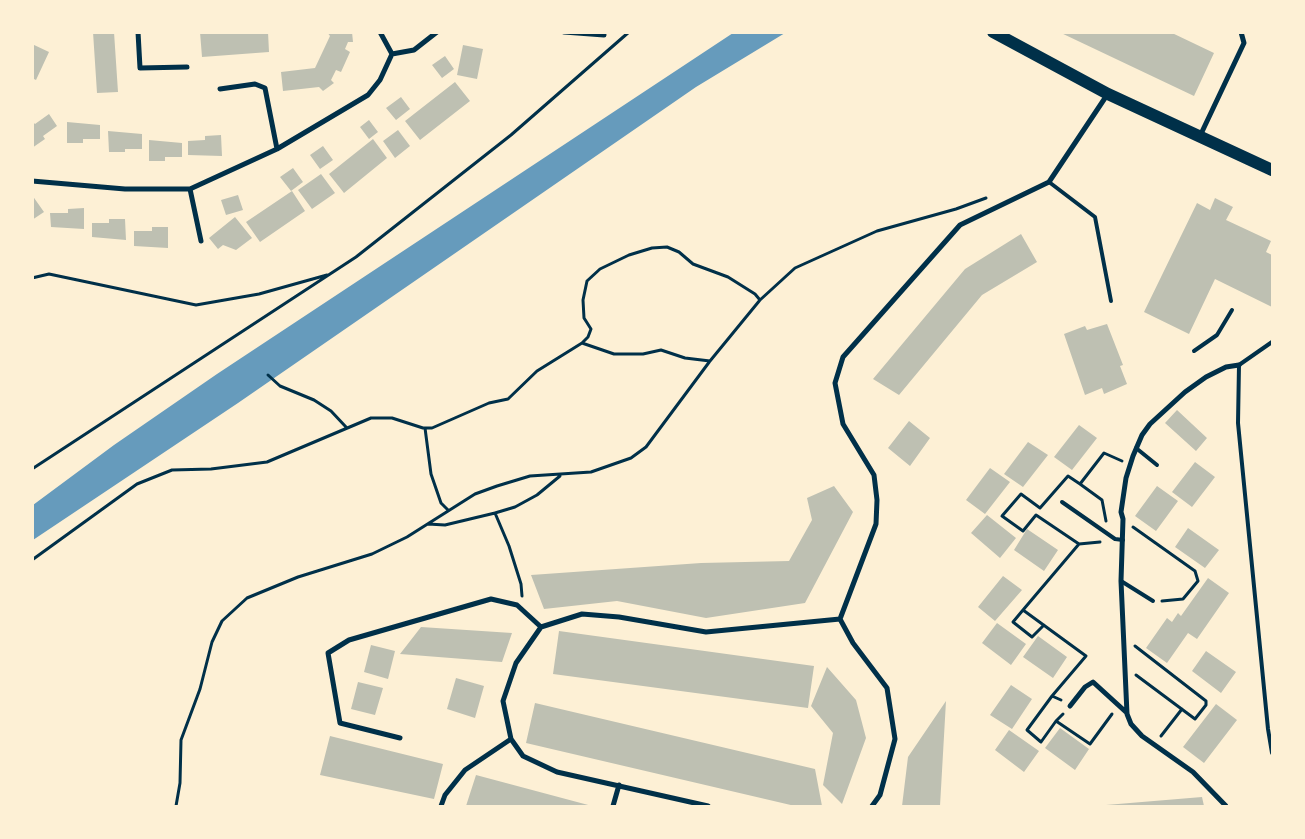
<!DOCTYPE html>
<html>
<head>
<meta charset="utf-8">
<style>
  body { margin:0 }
  #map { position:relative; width:1305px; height:839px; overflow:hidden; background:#fdf0d5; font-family:Inter,sans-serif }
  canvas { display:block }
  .frame { position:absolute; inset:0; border:34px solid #fdf0d5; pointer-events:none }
</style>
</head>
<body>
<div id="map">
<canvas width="1305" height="839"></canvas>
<div class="frame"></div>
</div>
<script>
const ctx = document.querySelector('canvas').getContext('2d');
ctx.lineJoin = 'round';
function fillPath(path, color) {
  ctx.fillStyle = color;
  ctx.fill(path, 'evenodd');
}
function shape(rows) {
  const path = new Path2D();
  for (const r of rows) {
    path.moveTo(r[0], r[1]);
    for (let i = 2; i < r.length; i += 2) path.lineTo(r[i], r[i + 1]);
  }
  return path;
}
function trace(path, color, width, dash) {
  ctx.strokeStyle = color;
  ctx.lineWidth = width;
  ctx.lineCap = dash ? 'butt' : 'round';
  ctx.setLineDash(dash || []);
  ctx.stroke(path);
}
fillPath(shape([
  [733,33,785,33,696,87,238,403,33,540,33,505,114,445,217,374]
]), '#669bbc');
fillPath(shape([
  [93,32,114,32,118,92,97,93],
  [200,32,268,32,269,52,202,57],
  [327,32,352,32,353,42,348,42,345,49,350,52,341,72,336,70,331,80,334,83,323,91,319,87,283,91,281,72,315,68,330,36],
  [1059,32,1170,32,1214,53,1194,96],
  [32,44,49,52,36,80,32,78],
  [463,45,483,49,477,79,457,75],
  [445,56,454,69,442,78,432,65],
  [455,82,470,101,420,140,405,121],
  [401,97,410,109,396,120,386,108],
  [49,114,57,126,43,136,45,139,32,148,32,121,35,124],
  [369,120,378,132,369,139,360,127],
  [67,122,100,125,100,139,83,139,83,143,67,143],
  [398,130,410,146,395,158,383,141],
  [108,131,142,134,142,149,125,149,125,152,109,152],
  [221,135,222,156,188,155,188,141,205,140,205,136],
  [373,139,387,158,344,193,329,174],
  [149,140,182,143,182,157,165,157,165,161,149,161],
  [323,146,333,160,320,169,310,155],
  [293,168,303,182,291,191,280,177],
  [321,174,335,193,312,209,298,190],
  [292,191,305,211,260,242,246,222],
  [32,195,44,212,32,220],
  [238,195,243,210,226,215,221,200],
  [1215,198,1233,207,1226,220,1271,241,1266,252,1272,255,1272,307,1215,279,1189,334,1144,312,1197,203,1210,210],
  [84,208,84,229,51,227,50,213,68,213,68,209],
  [235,217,252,238,236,250,223,245,218,249,209,238],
  [109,219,125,219,126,240,92,237,92,223,109,223],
  [152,227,168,227,168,248,134,246,134,231,152,231],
  [1021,234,1037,262,982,295,899,395,873,379,965,269],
  [1107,324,1123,365,1120,366,1127,384,1104,394,1102,388,1085,395,1064,334,1085,326,1087,330],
  [1177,410,1207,438,1196,451,1165,423],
  [909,421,930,438,910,466,888,448],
  [1079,425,1097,438,1072,470,1054,457],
  [1028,442,1048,455,1023,487,1004,474],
  [1195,462,1215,477,1192,507,1172,492],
  [990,468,1010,482,985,514,966,500],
  [834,486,853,512,805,603,706,618,617,601,544,609,531,575,701,563,789,561,812,520,807,498],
  [1157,486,1178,501,1156,531,1135,516],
  [987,515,1016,538,1000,558,971,533],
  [1188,528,1219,550,1205,568,1175,547],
  [1027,529,1058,550,1044,571,1014,550],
  [1003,576,1022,590,995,621,978,607],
  [1208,578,1229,593,1197,639,1188,633,1167,663,1146,648,1167,618,1172,622,1178,613,1181,616],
  [997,623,1026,644,1011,665,982,643],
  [421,627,512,633,502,662,400,654],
  [559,631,814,666,808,708,553,674],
  [1038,636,1067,657,1053,678,1023,657],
  [371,645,395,651,388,679,364,672],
  [1206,651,1236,672,1221,693,1192,671],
  [827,667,856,700,866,738,842,804,823,785,833,733,811,706],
  [456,678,484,686,475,718,447,709],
  [358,682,383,688,375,715,351,709],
  [1011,685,1032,699,1012,729,990,715],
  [946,701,940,806,902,806,908,757],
  [535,703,815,769,822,806,795,806,526,743],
  [1216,704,1237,720,1204,763,1183,747],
  [1060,728,1089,749,1075,770,1045,748],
  [1009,730,1039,751,1024,772,995,750],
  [330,736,443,764,434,799,320,775],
  [476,775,592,806,466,806],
  [1202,797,1204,806,1106,806,1106,805]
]), '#bec0b2');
trace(shape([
  [32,278,49,274,196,305,259,294,327,275],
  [582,343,588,337,591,329,584,318,583,300,587,281,600,269,629,255,652,248,667,247,679,252,693,264,728,277,755,294,760,300],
  [268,375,280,386,314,400,331,411,346,427],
  [425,428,431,474,441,503,448,510],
  [32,469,356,257,511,135,629,32],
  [1080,484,1102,500,1106,521],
  [428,524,445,525,495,513],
  [1133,527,1195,571,1198,581,1183,599,1162,601],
  [1079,544,1036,515,1023,531,1002,516,1021,494,1040,508,1068,476,1080,484,1104,453,1122,461],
  [32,560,137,484,172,470,211,469,267,462,371,418,392,418,423,428,432,428,489,403,508,399,537,371,582,343,614,354,643,354,661,350,685,358,710,361],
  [522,596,521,584,509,546,495,513,515,507,537,495,560,476],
  [1023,610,1013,622,1032,637,1044,625],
  [1135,646,1206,701,1206,705,1195,719,1136,675],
  [1052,696,1086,656,1023,610,1079,544,1100,542],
  [1061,700,1052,696,1027,730,1041,742,1056,721,1090,744,1112,714],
  [1056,721,1063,714],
  [1161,736,1182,709],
  [176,806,180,783,181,740,200,689,212,642,222,621,247,598,298,577,372,554,407,537,475,494,497,486,530,476,591,472,631,458,646,447,710,361,760,300,795,268,877,231,956,209,986,198]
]), '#003049', 3);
trace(shape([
  [1049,182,1095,217,1111,301],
  [1272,342,1239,365,1238,423,1268,729,1272,753],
  [1194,351,1217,335,1232,310],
  [1136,448,1157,465],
  [1062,502,1115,539,1123,540],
  [1121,581,1153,601]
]), '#003049', 4);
trace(shape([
  [138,32,140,68,187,67],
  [380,32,392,54,414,50,437,32],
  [564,32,604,35],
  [220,89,255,84,265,88,277,149],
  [1200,136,1244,43,1241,32],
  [32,181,125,189,190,189,277,149,368,95,380,80,392,54],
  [190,189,201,241],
  [1070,706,1085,687,1093,682,1127,713],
  [400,738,340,723,328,653,349,640,491,599,517,605,541,627],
  [441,806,445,795,465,770,511,739],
  [613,806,619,785],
  [708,806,557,772,523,756,511,739,503,701,516,663,541,627,582,614,619,617,706,632,840,619],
  [872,806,880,795,895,739,887,688,853,643,840,619,876,524,877,500,874,475,843,424,835,383,843,357,960,225,1049,182,1107,95],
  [1226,806,1193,772,1142,736,1131,724,1127,714,1121,581,1123,519,1121,512,1126,478,1133,456,1142,435,1150,424,1185,392,1206,377,1226,367,1239,365]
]), '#003049', 5);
trace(shape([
  [993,32,1108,94,1272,170]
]), '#003049', 12);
</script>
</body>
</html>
